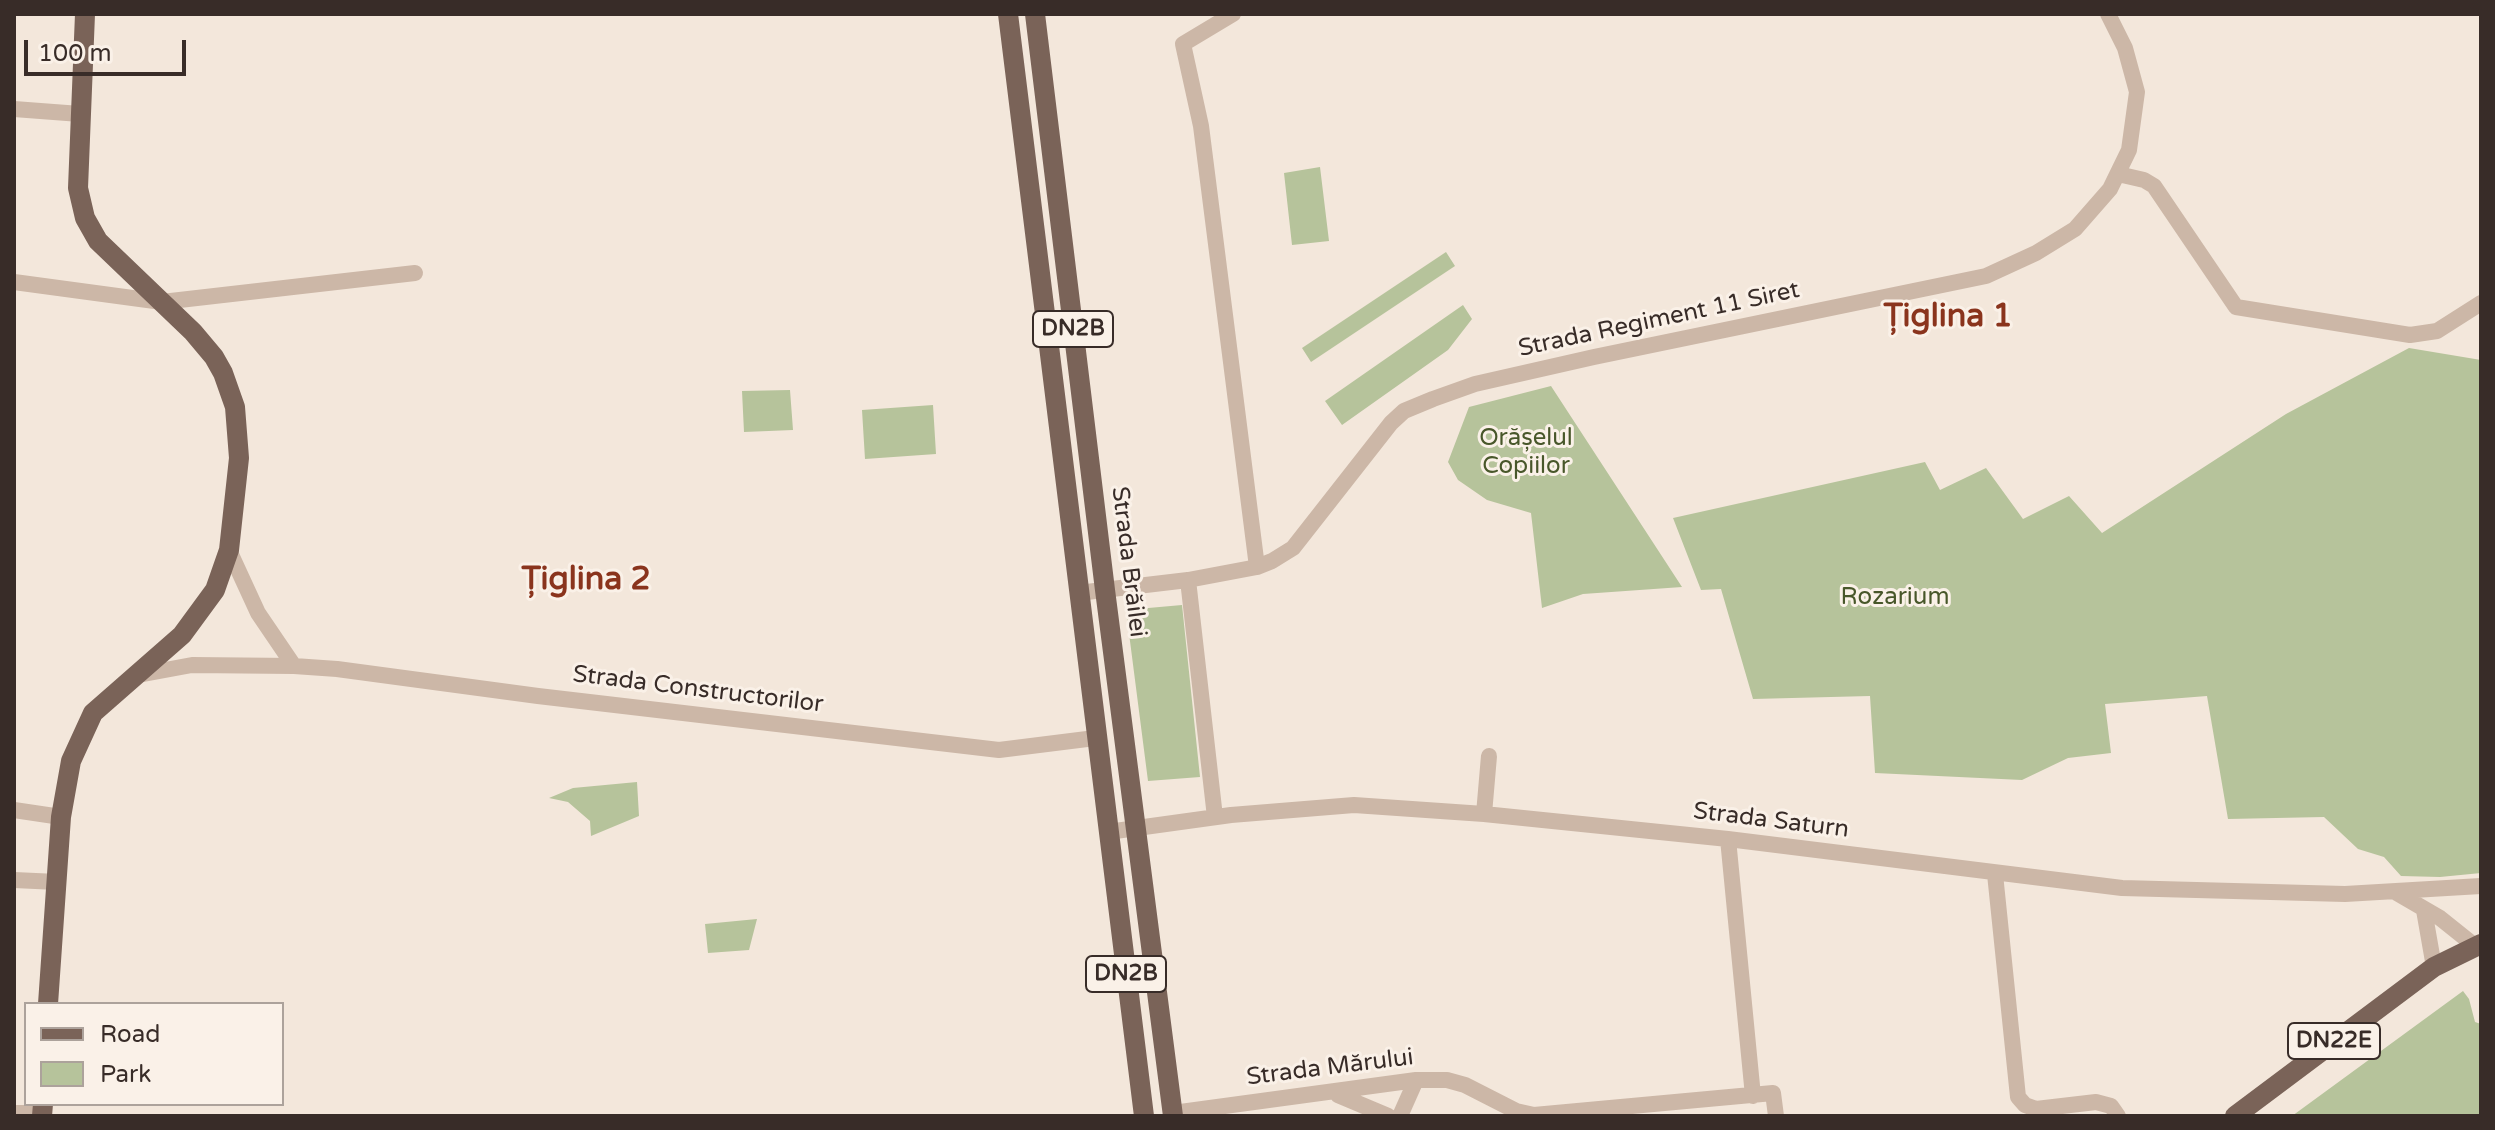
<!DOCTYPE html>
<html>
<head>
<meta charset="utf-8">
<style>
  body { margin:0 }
  #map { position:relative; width:2495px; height:1130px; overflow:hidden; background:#f3e7db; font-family:"Varela Round",sans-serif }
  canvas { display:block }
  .frame { position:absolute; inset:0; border:16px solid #382c28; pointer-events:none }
  .legend { position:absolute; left:24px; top:1002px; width:260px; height:104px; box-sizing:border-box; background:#faf1e8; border:2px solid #aca29b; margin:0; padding:10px 14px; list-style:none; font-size:24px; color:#382c28 }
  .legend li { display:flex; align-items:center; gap:16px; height:40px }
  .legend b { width:40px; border:2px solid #aca29b }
  .scale { position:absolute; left:24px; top:40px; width:162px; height:36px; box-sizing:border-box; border:4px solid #382c28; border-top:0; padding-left:10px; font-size:24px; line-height:28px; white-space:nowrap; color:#382c28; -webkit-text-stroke:6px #faf1e8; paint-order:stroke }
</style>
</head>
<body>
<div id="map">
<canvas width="2495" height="1130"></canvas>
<div class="frame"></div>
<ul class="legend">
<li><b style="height:10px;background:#7a6358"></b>Road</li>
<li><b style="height:22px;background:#b6c39b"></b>Park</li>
</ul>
<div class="scale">100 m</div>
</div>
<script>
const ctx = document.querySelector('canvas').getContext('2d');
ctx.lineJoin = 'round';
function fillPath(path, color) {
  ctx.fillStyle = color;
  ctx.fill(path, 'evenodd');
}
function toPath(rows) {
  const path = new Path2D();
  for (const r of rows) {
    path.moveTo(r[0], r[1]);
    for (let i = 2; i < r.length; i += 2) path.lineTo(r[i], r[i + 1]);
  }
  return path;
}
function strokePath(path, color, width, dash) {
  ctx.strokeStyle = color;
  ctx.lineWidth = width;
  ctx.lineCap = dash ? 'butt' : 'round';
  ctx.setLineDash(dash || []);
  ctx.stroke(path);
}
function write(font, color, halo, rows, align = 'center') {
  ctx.font = font + ' "Varela Round",sans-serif';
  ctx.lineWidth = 6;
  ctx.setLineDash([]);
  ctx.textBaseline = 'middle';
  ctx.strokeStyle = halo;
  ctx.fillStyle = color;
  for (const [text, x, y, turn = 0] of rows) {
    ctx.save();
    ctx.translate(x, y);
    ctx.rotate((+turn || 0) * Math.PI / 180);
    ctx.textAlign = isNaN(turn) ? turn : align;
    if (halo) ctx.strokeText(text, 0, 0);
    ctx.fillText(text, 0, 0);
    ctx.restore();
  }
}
fillPath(toPath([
  [1320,167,1329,241,1292,245,1284,173],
  [1446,252,1455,266,1311,362,1302,348],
  [1463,305,1472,319,1448,350,1342,425,1325,401],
  [2409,348,2481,360,2481,873,2440,877,2401,876,2384,857,2358,849,2324,817,2228,819,2207,696,2105,704,2111,753,2068,758,2022,780,1875,773,1870,696,1753,699,1721,589,1701,590,1673,518,1925,462,1940,490,1986,468,2023,519,2069,496,2102,533,2286,414],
  [1551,386,1682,587,1583,594,1542,608,1531,513,1487,500,1458,480,1448,462,1469,407],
  [790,390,793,430,744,432,742,391],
  [933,405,936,454,865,459,862,410],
  [1182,605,1200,777,1148,781,1126,610],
  [637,782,639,816,591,836,590,821,568,802,549,798,573,788],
  [757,919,749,950,708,953,705,924],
  [2463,991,2469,999,2475,1022,2481,1024,2481,1116,2292,1116]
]), '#b6c39b');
strokePath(toPath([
  [1233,14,1183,44,1201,126,1257,567],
  [14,109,80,114],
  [2118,174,2144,180,2154,186,2236,307,2410,335,2437,331,2481,303],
  [14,282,162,302,415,273],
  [229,550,258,613,294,666],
  [1188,580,1215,817],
  [1078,593,1188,580,1257,567,1272,561,1293,548,1391,423,1404,411,1433,399,1475,384,1594,357,1986,276,2036,253,2075,229,2110,189,2129,150,2137,92,2125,48,2108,14],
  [138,675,192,665,294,666,337,669,538,696,999,750,1095,738],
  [14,810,61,817],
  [1484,814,1489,756],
  [1108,832,1231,815,1354,805,1484,814,1728,839,2122,888,2345,894,2481,886],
  [1728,839,1753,1096],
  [1995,874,2018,1097,2025,1105,2036,1109,2096,1102,2111,1106,2118,1116],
  [14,880,57,882],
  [2397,893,2440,918,2475,946],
  [2424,910,2434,967],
  [1338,1095,1388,1116],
  [14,1113,42,1113],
  [1173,1113,1416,1080,1447,1080,1465,1085,1516,1111,1534,1115,1773,1093,1776,1116],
  [1400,1116,1416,1080]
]), '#ccb7a7', 16);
strokePath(toPath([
  [1008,14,1144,1116],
  [1035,14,1105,590,1173,1116],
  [48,1004,61,817,71,761,93,713,182,635,215,590,229,550,239,458,235,407,223,373,214,357,193,332,98,241,85,218,78,188,85,14],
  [42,1116,43,1104],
  [2235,1116,2434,967,2481,944]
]), '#7a6358', 20);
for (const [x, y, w] of [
  [1073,329,80],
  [1126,974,80],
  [2334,1041,92]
]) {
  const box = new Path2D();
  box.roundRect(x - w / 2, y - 18, w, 36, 6);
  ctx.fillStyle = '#faf1e8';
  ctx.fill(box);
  strokePath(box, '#382c28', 2);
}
write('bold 22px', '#382c28', null, [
  ["DN2B",1073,329],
  ["DN2B",1126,974],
  ["DN22E",2334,1041]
]);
write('24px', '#382c28', '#faf1e8', [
  ["Strada Regiment 11 Siret",1659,320,-12],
  ["Strada Brăilei",1128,562,83],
  ["Strada Constructorilor",698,690,7],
  ["Strada Saturn",1771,821,7],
  ["Strada Mărului",1330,1068,-7]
]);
write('24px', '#48572a', '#faf1e8', [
  ["Orășelul",1526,439],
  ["Copiilor",1526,467],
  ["Rozarium",1895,598]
]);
write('bold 32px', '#8a341d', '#faf1e8', [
  ["Țiglina 1",1948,318],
  ["Țiglina 2",586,581]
]);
</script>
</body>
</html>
